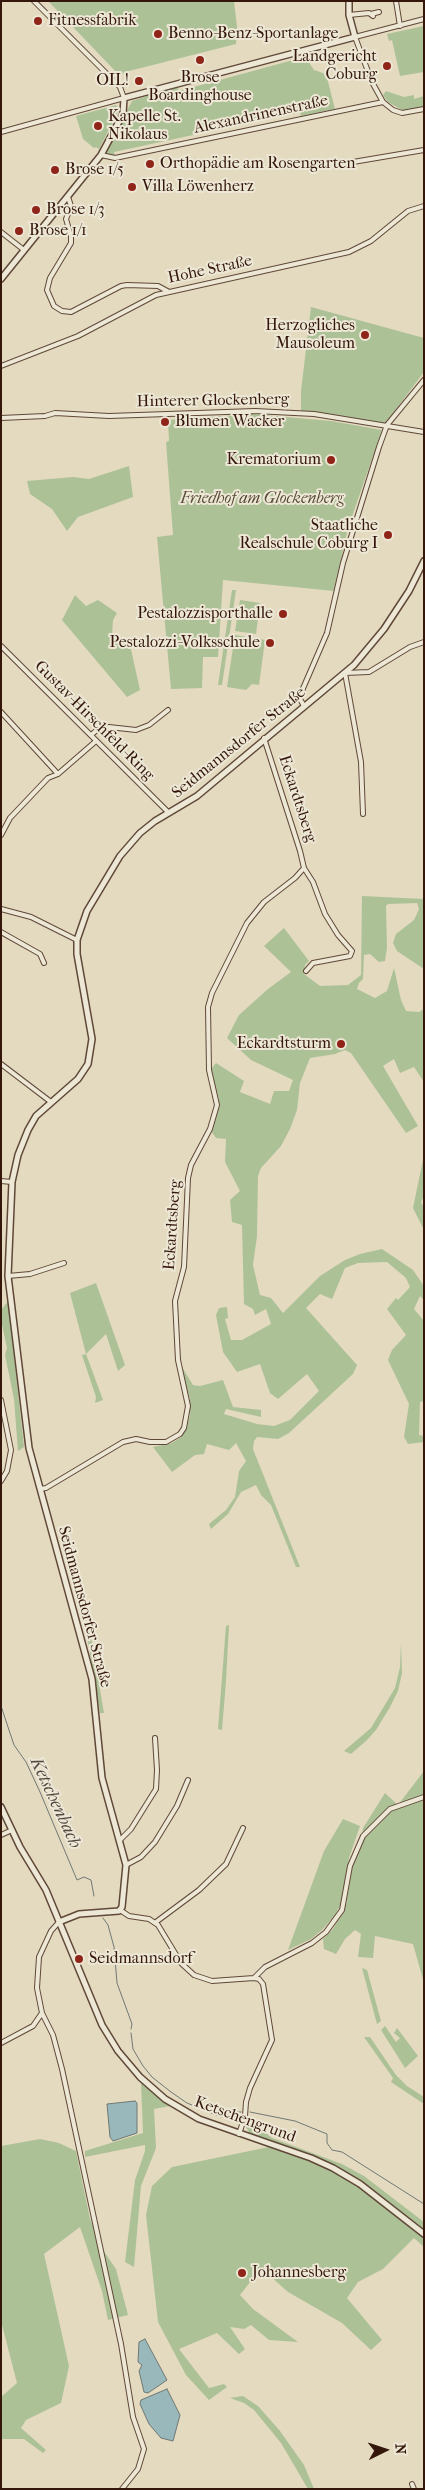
<!DOCTYPE html>
<html>
<head>
<meta charset="utf-8">
<style>
  body { margin:0 }
  #map { position:relative; width:425px; height:2490px; overflow:hidden; background:#e3dac0; font-family:"IM FELL French Canon",serif }
  canvas { display:block }
  .frame { position:absolute; inset:0; border:2px solid #34170a; pointer-events:none }
  .north { position:absolute; left:360px; top:2425px; width:50px; height:50px; -webkit-text-stroke:4px #ede7d6; paint-order:stroke; rotate:86deg; font-size:14px; font-weight:700; line-height:20px; text-align:center; color:#34170a }
  .north::after { content:''; display:block; margin:auto; width:18px; height:22px; background:#34170a; clip-path:polygon(50% 0,100% 100%,50% 72%,0 100%) }
</style>
</head>
<body>
<div id="map">
<canvas width="425" height="2490"></canvas>
<div class="frame"></div>
<div class="north">N</div>
</div>
<script>
const ctx = document.querySelector('canvas').getContext('2d');
ctx.lineJoin = 'round';
function fillPath(path, color) {
  ctx.fillStyle = color;
  ctx.fill(path, 'evenodd');
}
function toPath(rows) {
  const path = new Path2D();
  for (const r of rows) {
    path.moveTo(r[0], r[1]);
    for (let i = 2; i < r.length; i += 2) path.lineTo(r[i], r[i + 1]);
  }
  return path;
}
function strokePath(path, color, width, dash) {
  ctx.strokeStyle = color;
  ctx.lineWidth = width;
  ctx.lineCap = dash ? 'butt' : 'round';
  ctx.setLineDash(dash || []);
  ctx.stroke(path);
}
function write(font, color, halo, rows, align = 'center') {
  ctx.font = font + ' "IM FELL French Canon",serif';
  ctx.lineWidth = 4;
  ctx.setLineDash([]);
  ctx.textBaseline = 'middle';
  ctx.strokeStyle = halo;
  ctx.fillStyle = color;
  for (const [text, x, y, turn = 0] of rows) {
    ctx.save();
    ctx.translate(x, y);
    ctx.rotate((+turn || 0) * Math.PI / 180);
    ctx.textAlign = isNaN(turn) ? turn : align;
    if (halo) ctx.strokeText(text, 0, 0);
    ctx.fillText(text, 0, 0);
    ctx.restore();
  }
}
fillPath(toPath([
  [48,1,234,1,237,27,236,44,125,72,120,76],
  [424,26,424,72,400,76,392,40,389,41,387,34],
  [308,56,310,64,314,70,326,74,335,109,301,116,300,112,114,152,115,156,109,156,106,151,132,101,177,86,179,91],
  [386,91,404,97,414,95,414,99,424,96,424,106,410,111,402,110,388,102,383,95],
  [116,105,119,110,99,149,96,147,94,148,83,139,76,116],
  [311,307,424,338,424,372,385,424,301,411,301,391],
  [252,414,331,421,382,430,348,528,334,591,223,580,218,657,203,657,202,688,171,689,157,537,173,535,166,442,169,441,168,420],
  [129,466,133,497,78,517,67,531,52,509,30,494,27,481,73,477,89,479],
  [232,590,236,590,222,685,218,685],
  [75,595,86,606,98,600,117,613,113,620,112,635,119,645,130,645,140,690,127,697,62,620],
  [240,600,260,603,256,634,235,631],
  [235,635,265,640,259,685,252,684,246,690,227,687],
  [362,896,424,899,424,969,397,951,393,943,396,934,414,920,419,909,417,903,388,904,386,906,387,948,385,961,379,962,370,954,364,955,363,979,359,983,357,989,375,998,387,991,394,968,401,1000,406,1011,419,1012,424,1009,424,1082,414,1067,400,1073,394,1059,383,1066,418,1126,406,1133,351,1053,345,1050,335,1054,310,1058,300,1083,297,1110,290,1129,281,1146,261,1168,258,1176,257,1236,253,1265,260,1295,271,1298,283,1313,320,1276,345,1260,360,1254,382,1249,413,1270,424,1286,424,1300,420,1296,414,1309,424,1321,424,1401,420,1402,419,1435,424,1436,424,1442,408,1444,404,1437,409,1404,388,1360,392,1350,406,1335,387,1309,396,1298,398,1300,410,1287,406,1278,387,1262,358,1263,345,1268,332,1299,320,1294,306,1308,357,1365,353,1374,289,1433,278,1439,257,1437,254,1441,253,1449,300,1567,296,1567,271,1505,261,1495,256,1485,241,1492,228,1514,211,1529,209,1524,226,1510,235,1497,239,1471,246,1461,236,1443,229,1450,207,1444,204,1454,195,1455,172,1472,153,1447,172,1443,181,1437,187,1427,190,1415,190,1399,180,1364,193,1385,200,1386,223,1380,233,1407,261,1410,261,1417,226,1409,224,1414,257,1424,274,1426,290,1420,319,1391,307,1374,278,1399,270,1393,260,1364,237,1372,223,1352,216,1315,219,1308,227,1307,228,1318,225,1319,231,1340,242,1340,271,1324,266,1309,255,1315,253,1309,244,1304,242,1225,232,1222,230,1200,240,1191,225,1162,226,1139,216,1138,211,1131,219,1099,210,1070,216,1063,244,1081,240,1092,270,1104,274,1091,289,1091,293,1080,251,1060,227,1038,239,1015,268,989,291,972,264,946,284,928,309,961,305,965,304,974,320,986,348,985,361,975],
  [424,1155,424,1196,421,1202,424,1208,424,1230,413,1208],
  [96,1283,125,1365,118,1371,106,1334,86,1354,103,1400,95,1403,96,1397,82,1355,86,1354,70,1293],
  [8,1301,24,1447,18,1451,14,1399,5,1355,7,1348,1,1320,1,1310],
  [229,1625,226,1681,222,1730,218,1729,226,1626],
  [86,1630,90,1631,104,1713,100,1713],
  [401,1643,402,1673,398,1691,390,1707,376,1730,367,1740,351,1754,344,1751,371,1728,395,1688,400,1667],
  [424,1771,424,1983,413,1944,375,1936,373,1958,358,1957,361,1934,355,1930,345,1939,336,1954,324,1949,323,1939,333,1929,346,1905,353,1864,361,1845,363,1828,385,1793,398,1805],
  [343,1819,360,1826,349,1858,342,1902,335,1915,322,1930,311,1939,288,1950,324,1851],
  [362,1968,367,1970,381,2021,377,2024],
  [385,2026,396,2042,400,2038,394,2033,397,2028,418,2056,405,2068,381,2030],
  [364,2037,370,2037,396,2075,407,2086,424,2097,424,2104,391,2082,393,2078],
  [141,2082,170,2106,154,2109,156,2148,141,2186,134,2267,125,2262,135,2180,145,2151,145,2145,85,2157,85,2151,143,2133],
  [250,2120,272,2138,342,2164,364,2176,424,2222,424,2230,352,2176,328,2162,250,2134,246,2127,247,2121],
  [40,2139,59,2143,76,2151,90,2219,105,2253,116,2269,128,2315,108,2320,102,2291,80,2227,44,2254,69,2366,61,2403,26,2420,21,2428,46,2450,43,2453,24,2439,1,2439,1,2397,17,2383,1,2321,1,2146],
  [269,2147,310,2161,346,2178,419,2233,424,2239,424,2247,414,2238,383,2269,358,2282,347,2298,382,2340,371,2350,342,2323,288,2292,261,2268,240,2295,253,2309,298,2342,269,2340,251,2325,244,2329,230,2327,245,2349,239,2354,217,2333,179,2349,209,2388,224,2384,227,2387,209,2400,186,2375,158,2322,146,2215,152,2186,172,2167],
  [243,2396,258,2406,280,2431,304,2465,314,2489,308,2489,281,2443,254,2410,244,2403,230,2398]
]), '#adc197');
const water = toPath([
  [135,2101,137,2103,137,2133,113,2141,110,2137,107,2104,135,2101],
  [145,2339,167,2380,148,2393,144,2392,139,2371,142,2365,138,2362,139,2342,145,2339],
  [167,2389,180,2415,173,2441,161,2438,149,2424,140,2404,141,2400,167,2389]
]);
fillPath(water, '#98b8bb');
strokePath(water, '#707874', 1);
strokePath(toPath([
  [1,1706,14,1745,26,1762,40,1792,77,1880,84,1877,91,1880,94,1896],
  [103,1918,108,1925,114,1947,117,1983,132,2024,131,2029],
  [131,2033,133,2049,143,2066,152,2077,171,2092,187,2103,221,2117,234,2112,241,2112],
  [250,2112,295,2121,327,2134,327,2143,332,2150,342,2152,424,2204]
]), '#707874', 1);
const minor = toPath([
  [396,1,400,26],
  [371,14,379,12],
  [349,15,369,13,373,16],
  [424,19,355,37,372,82,383,102,393,110,402,113,424,109],
  [1,132,124,98,120,87,34,1],
  [101,155,115,158,383,102],
  [353,162,424,150],
  [68,197,71,206,66,219,71,236,71,243,50,278,47,290,54,306,62,311,71,312,121,286,127,285,158,286,169,292],
  [1,232,24,250],
  [1,366,78,336,156,295,349,252,371,241,408,211,424,206],
  [1,418,45,416,55,413,109,416,255,411,314,414,424,432],
  [1,646,169,813],
  [304,706,300,699,301,693,327,633,343,563,379,447,387,425,424,380],
  [1,712,58,774],
  [91,735,97,730,109,727,136,730,149,725,168,710],
  [264,738,300,851,304,868,313,882,325,914,338,935,352,951,350,956,313,963,306,971],
  [363,814,361,762,345,673,369,672,410,647,424,642],
  [1,835,10,818,48,778,58,774,96,741],
  [1,909,31,917,77,940],
  [1,932,40,954,44,963],
  [1,1064,51,1102],
  [1,1181,12,1182],
  [8,1276,30,1274,64,1263],
  [1,1400,11,1450,7,1471,1,1481],
  [40,1489,46,1488,123,1442,136,1439,150,1442,166,1442,180,1434,184,1428,188,1406,178,1360,175,1301,184,1267,188,1178,191,1165,210,1129,217,1105,209,1070,208,1007,212,993,247,923,264,902,295,878,304,868],
  [1,1835,12,1830],
  [120,1840,131,1829,156,1789,157,1770,155,1738],
  [126,1865,141,1857,155,1842,177,1806,188,1780],
  [120,1910,129,1916,149,1919,158,1925,181,1963,194,1975,212,1981,254,1978,259,1979,263,1984,272,2040,250,2088,246,2102,245,2116,239,2134],
  [59,1922,51,1931,39,1957,37,1988,42,2013,53,2035,62,2069,121,2344,133,2417,144,2449,138,2469,122,2489],
  [156,1922,199,1890,226,1864,243,1828],
  [254,1978,265,1967,312,1943,326,1932,342,1910,350,1866,363,1836,390,1809,424,1797],
  [1,2043,33,2026,42,2013],
  [412,2484,414,2489]
]);
const tertiary = toPath([
  [1,279,101,155,123,114,124,98,355,37,349,15,349,1],
  [1,1807,20,1847,46,1890,102,2025,118,2051,140,2077,165,2099,199,2119,311,2158,333,2168,360,2184,424,2234],
  [59,1922,79,1914,119,1911,122,1907,126,1865,102,1778,92,1679,29,1448,8,1276,12,1182,18,1155,28,1130,36,1116,78,1079,88,1064,92,1039,77,954,77,940,87,911,120,856,140,833,155,821,197,796,354,665,384,629,409,591,424,561]
]);
strokePath(minor, '#604838', 6);
strokePath(tertiary, '#604838', 8);
strokePath(minor, '#ede7d6', 4);
strokePath(tertiary, '#ede7d6', 5);
for (const [x, y, r, color] of [
  [38,21,5,"#8f2418"],
  [158,34,5,"#8f2418"],
  [200,60,5,"#8f2418"],
  [387,66,5,"#8f2418"],
  [139,81,5,"#8f2418"],
  [98,126,5,"#8f2418"],
  [150,164,5,"#8f2418"],
  [55,170,5,"#8f2418"],
  [132,187,5,"#8f2418"],
  [36,210,5,"#8f2418"],
  [19,231,5,"#8f2418"],
  [365,335,5,"#8f2418"],
  [165,422,5,"#8f2418"],
  [331,460,5,"#8f2418"],
  [388,535,5,"#8f2418"],
  [283,614,5,"#8f2418"],
  [270,643,5,"#8f2418"],
  [341,1044,5,"#8f2418"],
  [79,1959,5,"#8f2418"],
  [242,2273,5,"#8f2418"]
]) {
  const dot = new Path2D();
  dot.arc(x, y, r, 0, 2 * Math.PI);
  ctx.fillStyle = color;
  ctx.fill(dot);
  strokePath(dot, '#ede7d6', 2);
}
write('16px', '#34170a', '#ede7d6', [
  ["Fitnessfabrik",48,21],
  ["Benno-Benz-Sportanlage",168,34],
  ["Landgericht",377,57,"right"],
  ["Coburg",377,75,"right"],
  ["Brose",200,78,"center"],
  ["Boardinghouse",200,96,"center"],
  ["OIL!",129,81,"right"],
  ["Kapelle St.",108,117],
  ["Nikolaus",108,135],
  ["Orthopädie am Rosengarten",160,164],
  ["Brose 1/5",65,170],
  ["Villa Löwenherz",142,187],
  ["Brose 1/3",46,210],
  ["Brose 1/1",29,231],
  ["Herzogliches",355,326,"right"],
  ["Mausoleum",355,344,"right"],
  ["Blumen Wacker",175,422],
  ["Krematorium",321,460,"right"],
  ["Staatliche",378,526,"right"],
  ["Realschule Coburg I",378,544,"right"],
  ["Pestalozzisporthalle",273,614,"right"],
  ["Pestalozzi-Volksschule",260,643,"right"],
  ["Eckardtsturm",331,1044,"right"],
  ["Seidmannsdorf",89,1959],
  ["Johannesberg",252,2273]
], 'left');
write('16px', '#34170a', '#ede7d6', [
  ["Alexandrinenstraße",261,115,-12],
  ["Hohe Straße",210,270,-12],
  ["Hinterer Glockenberg",213,401,-1],
  ["Gustav-Hirschfeld-Ring",94,721,45],
  ["Seidmannsdorfer Straße",239,743,-39],
  ["Eckardtsberg",297,799,72],
  ["Eckardtsberg",173,1225,-86],
  ["Seidmannsdorfer Straße",84,1607,75],
  ["Ketschengrund",245,2120,20]
]);
write('italic 16px', '#584a34', '#ede7d6', [
  ["Friedhof am Glockenberg",262,499]
]);
write('italic 18px', '#52473f', '#ede7d6', [
  ["Ketschenbach",55,1803,65]
]);
</script>
</body>
</html>
